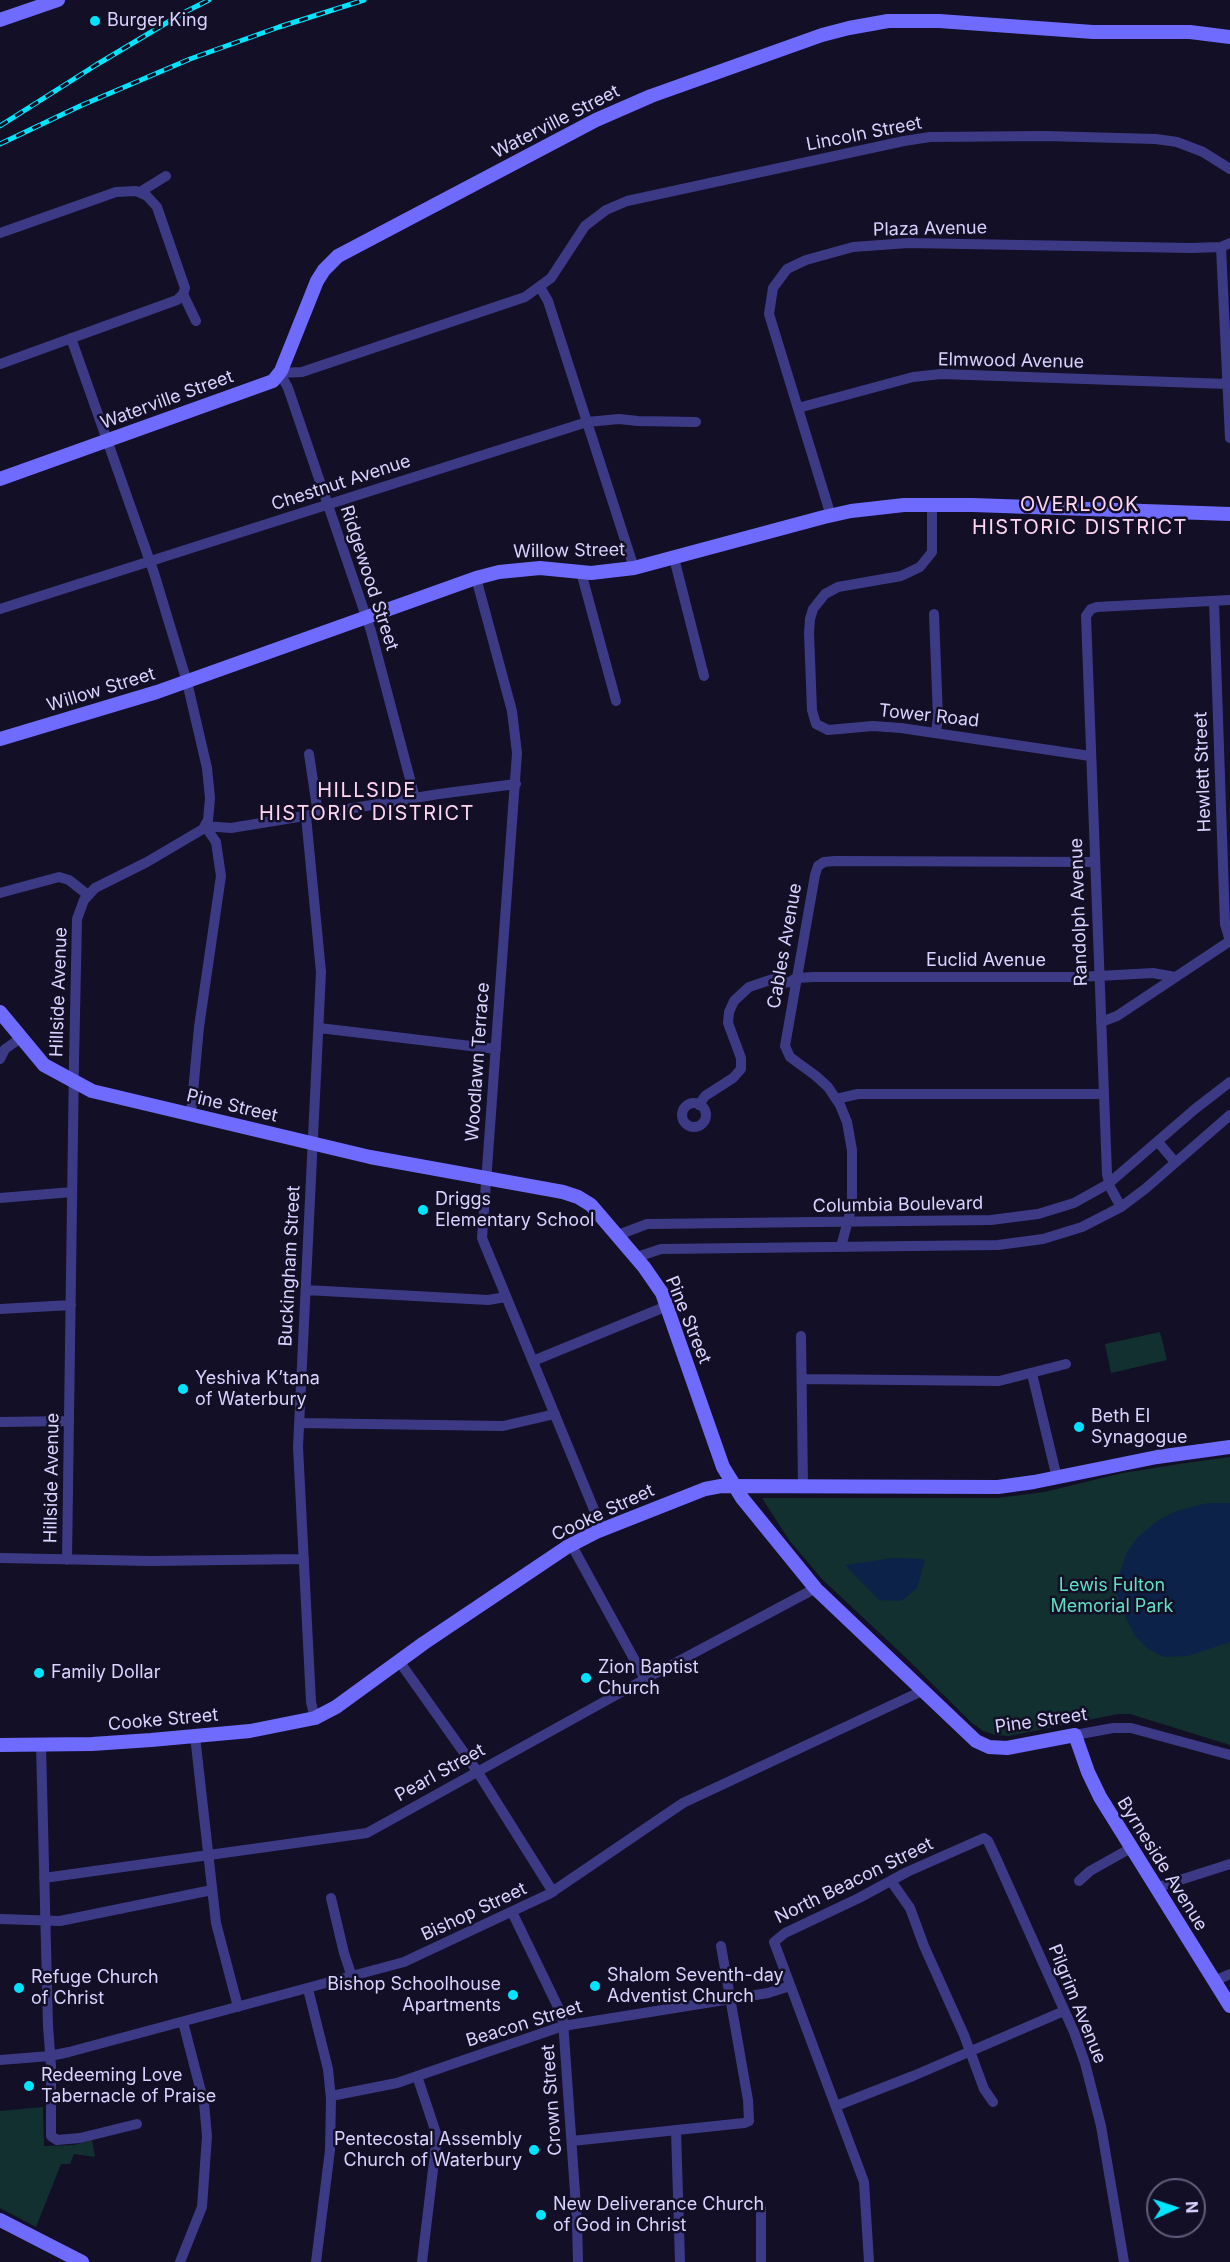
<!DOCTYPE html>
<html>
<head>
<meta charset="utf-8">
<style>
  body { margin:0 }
  #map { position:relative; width:1230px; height:2262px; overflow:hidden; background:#130f26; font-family:Inter,sans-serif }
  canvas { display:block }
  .north { position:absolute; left:1146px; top:2178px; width:60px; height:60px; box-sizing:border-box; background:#130f26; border:2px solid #625e7d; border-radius:50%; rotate:87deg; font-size:16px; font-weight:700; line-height:24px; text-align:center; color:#d9d4ff }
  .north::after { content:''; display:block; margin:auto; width:21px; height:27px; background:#00e5ff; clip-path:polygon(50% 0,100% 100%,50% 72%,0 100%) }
</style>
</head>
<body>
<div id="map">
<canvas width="1230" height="2262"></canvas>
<div class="north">N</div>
</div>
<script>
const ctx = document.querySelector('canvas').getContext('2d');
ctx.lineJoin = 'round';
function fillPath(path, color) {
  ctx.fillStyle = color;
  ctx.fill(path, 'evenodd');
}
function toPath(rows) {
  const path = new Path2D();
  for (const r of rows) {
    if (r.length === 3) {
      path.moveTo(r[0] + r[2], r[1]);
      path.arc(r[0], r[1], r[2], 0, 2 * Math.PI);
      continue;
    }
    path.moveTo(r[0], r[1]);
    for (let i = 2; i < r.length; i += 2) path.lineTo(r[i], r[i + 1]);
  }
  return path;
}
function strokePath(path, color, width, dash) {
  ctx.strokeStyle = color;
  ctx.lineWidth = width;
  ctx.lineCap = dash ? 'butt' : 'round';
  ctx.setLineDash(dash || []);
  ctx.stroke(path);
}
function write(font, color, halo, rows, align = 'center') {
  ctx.font = font + ' Inter,sans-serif';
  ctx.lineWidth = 5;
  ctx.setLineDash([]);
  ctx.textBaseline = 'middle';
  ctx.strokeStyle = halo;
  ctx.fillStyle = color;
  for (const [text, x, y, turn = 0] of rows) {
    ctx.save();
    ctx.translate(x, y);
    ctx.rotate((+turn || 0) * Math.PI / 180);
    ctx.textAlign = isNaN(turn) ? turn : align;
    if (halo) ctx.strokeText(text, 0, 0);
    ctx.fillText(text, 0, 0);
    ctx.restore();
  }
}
fillPath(toPath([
  [1160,1332,1167,1360,1111,1373,1105,1344],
  [1230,1457,1230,1745,1130,1714,1118,1714,1009,1736,996,1735,983,1731,972,1723,902,1654,822,1579,789,1540,762,1498,997,1498,1044,1492,1123,1473,1179,1464],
  [43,2107,44,2146,74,2145,92,2140,95,2157,74,2154,70,2164,61,2164,36,2227,0,2208,0,2111]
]), '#12302f');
fillPath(toPath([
  [1208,1503,1230,1503,1230,1642,1188,1656,1164,1657,1148,1649,1136,1637,1125,1617,1116,1592,1119,1575,1127,1552,1138,1537,1157,1521,1176,1511],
  [893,1558,925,1559,917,1588,901,1601,879,1600,845,1565]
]), '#0c2248');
strokePath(toPath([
  [140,192,166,176],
  [0,233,116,192,136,191,147,196,157,207,185,288,183,294,177,300,0,364],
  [1221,247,1230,438],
  [540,287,548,301,634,568],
  [183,294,196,321],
  [280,373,302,372,525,297,551,278,585,226,606,210,627,201,904,141,930,137,1045,136,1156,139,1177,142,1203,152,1230,169],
  [280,373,288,388,371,631,415,798],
  [798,408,913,377,941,374,1228,384],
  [932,505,932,552,920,567,901,576,838,587,825,594,813,609,810,619,809,633,812,710,816,724,828,730,873,726,901,728,1090,756],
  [831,516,769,314,773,288,787,269,806,260,853,247,908,243,1191,248,1221,247,1230,243],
  [674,558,704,676],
  [581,572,616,701],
  [476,578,512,711,517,753,482,1238,602,1529],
  [1214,601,1225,924,1230,941],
  [0,609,587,422,619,419,638,421,696,422],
  [934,614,938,718,936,732],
  [309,754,318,814],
  [306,816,321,972,298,1447,311,1702,315,1718],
  [205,826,231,828,439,794,516,784],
  [0,893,59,877,69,880,88,895],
  [774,980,783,983,790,982,796,978,814,977,1080,977,1153,973,1175,977],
  [1101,1022,1117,1016,1230,941],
  [319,1028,496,1049],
  [0,1059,5,1049,21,1038],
  [836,1099,858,1094,1104,1094],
  [694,1115,12],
  [699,1105,705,1096,733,1078,741,1069,741,1058,728,1023,729,1012,734,1001,749,987,779,977],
  [191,1114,199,1027,221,876,216,842,205,826],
  [1158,1142,1175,1162],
  [0,1198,72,1192],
  [1121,1207,1110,1187,1107,1174,1086,616,1091,609,1097,607,1230,600],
  [618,1235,647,1224,991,1220,1038,1214,1074,1203,1108,1184,1195,1109,1230,1082],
  [841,1247,852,1205,852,1150,847,1122,840,1105,828,1087,816,1076,790,1057,785,1046,815,875,818,866,824,862,835,861,1094,862],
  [637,1257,661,1249,998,1245,1043,1239,1082,1227,1121,1207,1145,1189,1230,1115],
  [306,1290,488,1300,506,1297],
  [0,1309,71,1305],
  [801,1336,803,1487],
  [533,1361,667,1306],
  [1032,1374,1057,1478],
  [802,1379,999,1381,1066,1364],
  [0,1422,69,1421],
  [299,1423,503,1426,555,1414],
  [571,1544,645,1679],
  [0,1558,151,1561,304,1559],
  [67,1560,74,1062,77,919,84,900,95,888,147,862,203,829,208,820,210,798,207,768,187,682,154,573,71,338],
  [399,1661,477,1771,553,1892],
  [1075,1735,1113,1728,1131,1728,1230,1755],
  [195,1736,216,1923,238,2007],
  [41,1744,48,2026,51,2066,51,2136,57,2140,80,2138,137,2124],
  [44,1878,367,1833,645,1679,816,1588],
  [891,1881,910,1908,924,1946,964,2035,984,2089,993,2102],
  [1079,1881,1090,1871,1131,1848],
  [1155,1888,1230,1864],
  [331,1898,344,1953,352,1977],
  [512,1912,558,2007,563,2021,577,2221,578,2262],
  [0,1919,60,1921,212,1890],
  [1214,1981,1230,1974],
  [308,1989,328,2069,331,2099,330,2150,316,2262],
  [0,2060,50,2056,69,2052,404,1962,549,1894,683,1803,922,1691],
  [417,2076,437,2136,422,2262],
  [331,2096,397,2083,563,2026,768,1993,790,1986],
  [836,2106,913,2076,1064,2011],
  [676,2130,680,2262],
  [572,2141,744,2123,749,2121,748,2100,721,1946],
  [180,2262,202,2207,207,2136,204,2103,183,2022],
  [761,2262,761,2208],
  [869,2262,864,2182,774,1942,785,1933,859,1898,907,1872,984,1838,988,1841,996,1858,1074,2032,1085,2063,1101,2126,1124,2262]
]), '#3d3a85', 10);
strokePath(toPath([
  [0,20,58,0],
  [0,479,273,381,281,371,317,281,324,270,338,256,596,120,651,96,822,35,849,28,888,21,939,21,1093,32,1190,32,1230,37],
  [0,739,157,692,476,578,499,572,540,568,591,573,634,568,824,517,851,511,904,505,973,505,1230,514],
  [0,1012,44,1065,92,1091,370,1157,563,1192,578,1197,591,1205,644,1267,662,1293,723,1467,742,1498,816,1589,976,1741,989,1747,1007,1748,1075,1735,1088,1772,1100,1797,1230,2006],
  [0,1745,92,1744,151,1740,250,1731,315,1718,336,1707,424,1643,567,1547,596,1532,705,1489,721,1486,998,1487,1034,1482,1157,1457,1230,1447],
  [0,2220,82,2262]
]), '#6f6bff', 14);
const rail = toPath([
  [0,126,96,65,183,13,209,0],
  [0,144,80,106,190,59,279,27,364,0]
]);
strokePath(rail, '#00e5ff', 5);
strokePath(rail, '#130f26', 3, [9]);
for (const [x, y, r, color] of [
  [95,21,6,"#00e5ff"],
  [423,1210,6,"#00e5ff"],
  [183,1389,6,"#00e5ff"],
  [1079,1427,6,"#00e5ff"],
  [39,1673,6,"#00e5ff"],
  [586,1678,6,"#00e5ff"],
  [595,1986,6,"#00e5ff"],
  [19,1988,6,"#00e5ff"],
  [513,1995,6,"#00e5ff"],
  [29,2086,6,"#00e5ff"],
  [534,2150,6,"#00e5ff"],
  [541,2215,6,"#00e5ff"]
]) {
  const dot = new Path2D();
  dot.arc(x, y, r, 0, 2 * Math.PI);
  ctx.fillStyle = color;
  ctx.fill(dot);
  strokePath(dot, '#130f26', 2);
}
write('18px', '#d9d4ff', '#130f26', [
  ["Burger King",107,21],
  ["Driggs",435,1200],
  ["Elementary School",435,1221],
  ["Yeshiva K’tana",195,1379],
  ["of Waterbury",195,1400],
  ["Beth El",1091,1417],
  ["Synagogue",1091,1438],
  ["Zion Baptist",598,1668],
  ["Church",598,1689],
  ["Family Dollar",51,1673],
  ["Shalom Seventh-day",607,1976],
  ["Adventist Church",607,1997],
  ["Refuge Church",31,1978],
  ["of Christ",31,1999],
  ["Bishop Schoolhouse",501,1985,"right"],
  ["Apartments",501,2006,"right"],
  ["Redeeming Love",41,2076],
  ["Tabernacle of Praise",41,2097],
  ["Pentecostal Assembly",522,2140,"right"],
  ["Church of Waterbury",522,2161,"right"],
  ["New Deliverance Church",553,2205],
  ["of God in Christ",553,2226]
], 'left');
write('18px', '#d9d4ff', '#130f26', [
  ["Waterville Street",556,122,-27],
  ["Lincoln Street",864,134,-11],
  ["Plaza Avenue",930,229,-1],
  ["Elmwood Avenue",1011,361,1],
  ["Waterville Street",167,400,-20],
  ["Chestnut Avenue",341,483,-18],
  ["Willow Street",569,551,-1],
  ["Ridgewood Street",369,578,72],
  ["Willow Street",101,690,-17],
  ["Tower Road",929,716,6],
  ["Hewlett Street",1203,772,-92],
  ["Randolph Avenue",1079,912,-92],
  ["Cables Avenue",785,946,-80],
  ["Euclid Avenue",986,961],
  ["Hillside Avenue",59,992,-88],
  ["Woodlawn Terrace",478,1062,-86],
  ["Pine Street",232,1106,13],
  ["Columbia Boulevard",898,1205,-1],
  ["Buckingham Street",290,1266,-87],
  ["Pine Street",688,1320,68],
  ["Hillside Avenue",52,1478,-89],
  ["Cooke Street",603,1513,-25],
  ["Cooke Street",163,1720,-5],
  ["Pine Street",1041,1721,-8],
  ["Pearl Street",440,1773,-29],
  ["Byrneside Avenue",1162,1864,58],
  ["North Beacon Street",854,1881,-26],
  ["Bishop Street",474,1912,-25],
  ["Pilgrim Avenue",1077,2004,68],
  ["Beacon Street",524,2024,-17],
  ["Crown Street",552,2100,-94]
]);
write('18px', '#5fe0c0', '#130f26', [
  ["Lewis Fulton",1112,1586],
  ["Memorial Park",1112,1607]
]);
ctx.letterSpacing = '1.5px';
write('20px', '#ffd6f0', '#130f26', [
  ["OVERLOOK",1080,505],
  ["HISTORIC DISTRICT",1080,528],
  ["HILLSIDE",367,791],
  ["HISTORIC DISTRICT",367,814]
]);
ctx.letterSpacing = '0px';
</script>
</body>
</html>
